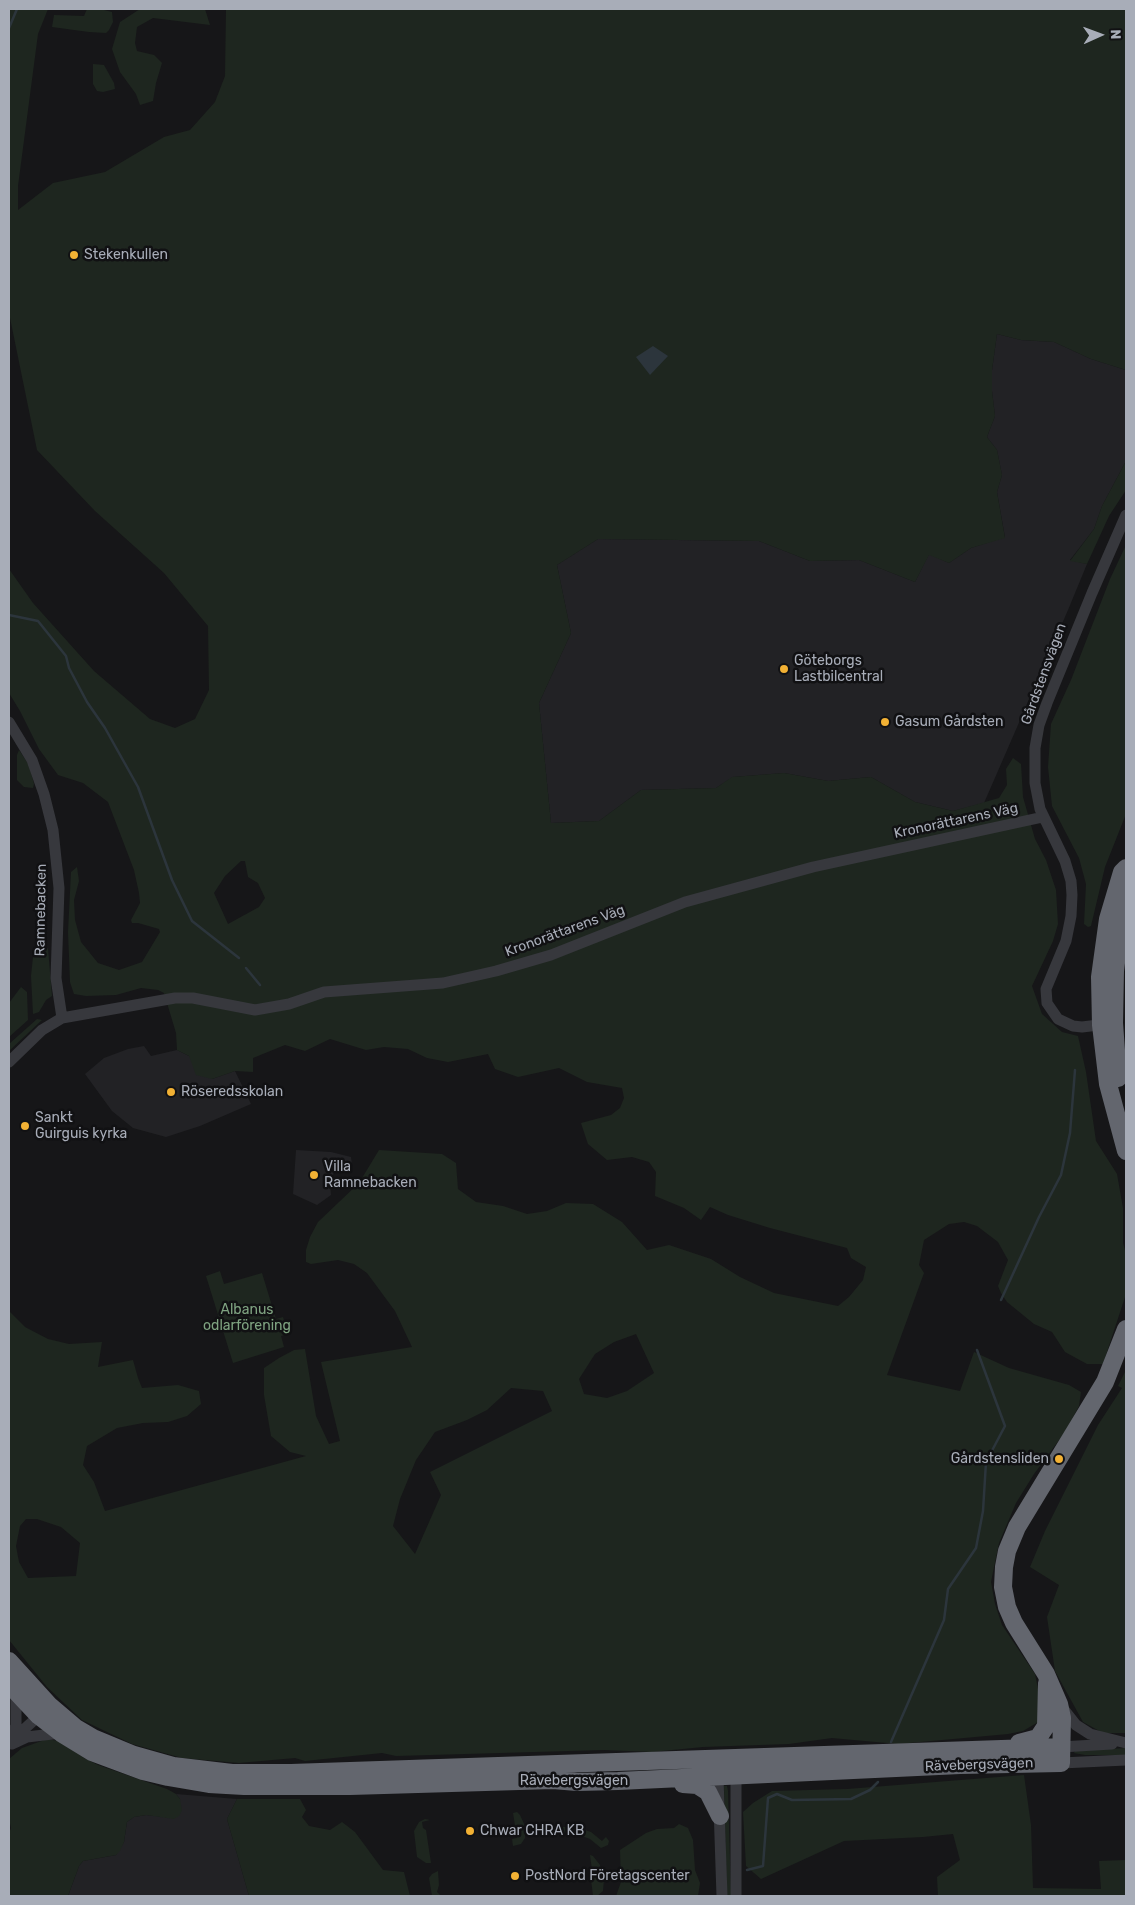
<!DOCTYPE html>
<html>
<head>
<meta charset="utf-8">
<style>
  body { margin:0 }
  #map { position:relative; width:1135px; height:1905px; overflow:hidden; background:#161618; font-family:Rubik,sans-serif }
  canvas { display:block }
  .frame { position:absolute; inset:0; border:10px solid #a8adb8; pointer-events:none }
  .north { position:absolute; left:1075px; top:10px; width:50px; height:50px; -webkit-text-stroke:4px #111113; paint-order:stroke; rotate:88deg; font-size:14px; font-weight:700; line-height:20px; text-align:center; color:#a8adb8 }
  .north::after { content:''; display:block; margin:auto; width:18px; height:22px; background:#a8adb8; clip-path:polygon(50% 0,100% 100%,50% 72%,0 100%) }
</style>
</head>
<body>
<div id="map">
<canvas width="1135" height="1905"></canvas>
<div class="frame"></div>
<div class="north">N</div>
</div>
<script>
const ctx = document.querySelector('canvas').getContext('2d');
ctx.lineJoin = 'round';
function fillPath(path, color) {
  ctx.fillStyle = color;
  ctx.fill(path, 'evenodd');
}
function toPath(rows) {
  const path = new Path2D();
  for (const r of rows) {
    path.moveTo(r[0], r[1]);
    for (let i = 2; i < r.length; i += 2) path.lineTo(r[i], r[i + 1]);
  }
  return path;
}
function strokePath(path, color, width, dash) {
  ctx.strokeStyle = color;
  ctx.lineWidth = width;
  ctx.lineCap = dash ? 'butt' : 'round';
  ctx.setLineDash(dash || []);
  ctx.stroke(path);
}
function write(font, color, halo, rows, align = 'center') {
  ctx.font = font + ' Rubik,sans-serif';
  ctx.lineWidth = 5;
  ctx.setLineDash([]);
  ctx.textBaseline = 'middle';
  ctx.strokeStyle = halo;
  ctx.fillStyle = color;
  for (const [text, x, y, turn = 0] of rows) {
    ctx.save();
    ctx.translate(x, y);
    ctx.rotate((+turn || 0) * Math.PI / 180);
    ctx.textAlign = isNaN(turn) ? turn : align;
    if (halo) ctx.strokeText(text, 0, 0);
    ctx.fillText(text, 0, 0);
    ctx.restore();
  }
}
fillPath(toPath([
  [997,334,1021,340,1054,342,1091,359,1126,370,1126,461,1102,506,1094,529,1070,560,1087,564,1068,610,984,803,953,811,915,802,871,777,828,781,784,773,733,777,716,788,641,790,599,821,551,823,539,703,571,633,557,565,598,539,759,541,810,561,859,560,915,582,929,554,949,563,971,548,1005,537,997,492,1002,475,997,450,987,437,995,416,992,391,992,370],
  [144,1046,151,1056,177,1050,189,1056,212,1079,235,1071,251,1104,200,1126,166,1137,133,1128,112,1111,85,1074,104,1058,128,1049],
  [296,1150,331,1152,351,1157,352,1165,337,1163,330,1184,331,1195,317,1205,293,1194],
  [176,1794,237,1799,227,1819,249,1896,68,1896,79,1866,83,1861,116,1855,124,1842,127,1822,134,1817,146,1815,174,1818,180,1799]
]), '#222225');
fillPath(toPath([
  [9,9,48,9,38,34,18,186,18,210,53,183,105,172,164,137,190,130,215,102,225,76,226,9,1126,9,1126,370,1091,359,1054,342,1021,340,997,334,992,370,992,391,995,416,987,437,997,450,1002,475,997,492,1005,538,971,548,949,563,929,555,915,582,859,560,810,561,759,541,598,539,557,565,571,633,539,703,551,823,599,821,641,790,716,788,732,777,784,773,828,781,871,777,915,802,953,811,999,798,1007,785,1006,769,1013,758,1021,764,1023,797,1035,839,1046,860,1056,890,1058,924,1053,941,1032,986,1042,1014,1062,1032,1078,1036,1086,1072,1096,1141,1117,1174,1123,1208,1123,1243,1126,1254,1126,1294,1103,1364,1087,1364,1065,1352,1052,1332,1034,1324,1007,1302,1001,1293,998,1286,1008,1260,998,1242,977,1226,964,1222,949,1224,924,1240,919,1265,924,1273,887,1375,960,1391,974,1352,1009,1368,1069,1385,1081,1392,1079,1406,1065,1432,1034,1474,1016,1503,999,1543,991,1582,995,1604,1002,1625,1035,1674,1040,1699,1040,1721,1023,1731,1008,1734,898,1744,832,1738,789,1744,703,1747,652,1752,604,1750,396,1756,382,1753,305,1761,295,1758,239,1763,182,1758,132,1744,82,1720,47,1687,9,1640,9,1311,25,1327,48,1339,69,1344,102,1342,98,1367,133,1360,138,1378,142,1388,178,1385,199,1391,201,1404,187,1416,168,1422,143,1423,117,1428,87,1446,83,1465,94,1482,105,1511,306,1456,290,1452,271,1436,264,1395,264,1368,279,1358,294,1350,305,1349,316,1416,329,1444,340,1441,321,1362,412,1347,395,1311,367,1273,354,1264,338,1260,311,1264,306,1262,306,1250,310,1237,318,1222,359,1183,379,1150,442,1154,456,1163,458,1189,476,1202,503,1206,527,1214,547,1211,566,1203,593,1204,622,1222,647,1250,669,1245,711,1259,740,1277,774,1293,838,1306,849,1297,863,1280,866,1267,851,1258,847,1248,770,1228,728,1215,710,1207,701,1220,684,1208,655,1196,656,1172,649,1162,632,1157,607,1160,588,1144,581,1123,611,1115,620,1108,624,1098,622,1088,587,1082,559,1068,518,1077,495,1069,488,1054,448,1062,427,1058,408,1049,384,1047,366,1050,330,1039,305,1051,285,1045,253,1058,253,1072,235,1071,212,1079,196,1075,189,1056,177,1050,176,1033,164,993,158,990,141,988,116,995,86,996,74,994,70,982,68,932,71,872,77,867,79,881,74,900,75,920,81,942,98,963,119,970,142,962,160,932,159,929,138,923,132,923,131,920,140,903,139,893,134,870,108,802,83,783,58,775,39,749,20,711,9,693,9,569,33,603,94,671,150,719,175,728,195,719,209,690,208,626,164,573,95,511,37,450,9,313],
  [241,861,245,861,248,877,258,883,265,898,259,907,228,924,214,893,225,876],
  [636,1334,654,1373,627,1391,607,1398,584,1394,579,1379,595,1354,614,1342],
  [511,1388,543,1391,552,1411,430,1472,441,1495,415,1554,393,1526,400,1499,416,1460,435,1432,467,1420,487,1410],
  [26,1519,37,1519,61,1527,80,1543,76,1576,28,1578,19,1562,16,1546,20,1526],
  [87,9,104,10,112,12,113,22,109,30,106,33,89,32,52,27,54,15,84,16],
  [140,9,205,9,210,25,153,18,137,27,135,43,137,51,154,55,162,63,156,83,153,101,140,105,136,94,120,72,112,49,120,22],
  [93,64,104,65,114,83,115,89,103,92,97,91,93,84],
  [1126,461,1126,490,1109,516,1087,564,1070,561,1094,529,1102,506],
  [1126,545,1126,814,1105,867,1091,926,1088,927,1084,924,1086,884,1079,858,1052,806,1048,767,1051,724,1071,680,1110,579],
  [19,750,29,765,34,784,33,788,24,787,17,780,17,755],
  [48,948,52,996,46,1000,39,1012,33,1014,31,976,33,957],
  [21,987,27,992,28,1020,9,1037,9,1003],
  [37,1019,42,1020,9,1051,9,1044],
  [220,1271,224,1284,262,1273,276,1319,283,1317,288,1334,281,1336,284,1347,233,1363,206,1276],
  [1126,1370,1126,1733,1103,1733,1083,1722,1055,1671,1047,1617,1059,1585,1030,1567,1045,1531,1098,1425,1122,1388,1118,1386],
  [47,1739,59,1741,84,1758,98,1765,167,1789,176,1794,180,1799,182,1810,179,1816,174,1819,146,1815,134,1817,127,1822,124,1842,120,1851,116,1855,83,1861,79,1866,68,1896,9,1896,9,1833,11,1828,9,1819,9,1759,22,1748],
  [1126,1748,1126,1755,1085,1755,1074,1753,1075,1751],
  [1024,1775,1031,1825,1033,1888,1101,1889,1099,1861,1126,1860,1126,1896,938,1896,937,1877,960,1860,953,1834,923,1837,844,1841,761,1879,746,1866,743,1812,753,1803,772,1791,847,1789],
  [724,1786,727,1786,728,1791,731,1896,727,1896],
  [237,1799,300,1799,306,1810,302,1817,309,1826,330,1830,342,1822,355,1832,383,1870,404,1872,410,1896,249,1896,227,1819],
  [517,1812,520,1815,525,1826,525,1838,521,1844,513,1846,512,1839,517,1838,513,1813],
  [425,1819,430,1820,422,1822,423,1828,426,1830,431,1863,426,1863,417,1857,414,1831,419,1822],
  [679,1824,688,1828,693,1840,695,1870,700,1883,698,1896,616,1896,621,1882,620,1850,646,1833,657,1829,674,1828],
  [543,1825,545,1831,560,1827,576,1827,591,1832,602,1841,606,1837,609,1841,608,1845,601,1848,590,1839,573,1833,559,1833,542,1837,538,1830],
  [590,1855,593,1856,600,1865,604,1879,603,1891,597,1896,593,1896,590,1871,592,1870],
  [438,1871,439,1885,437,1892,441,1896,432,1896,429,1878,432,1874]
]), '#1e261f');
fillPath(toPath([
  [653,346,668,356,650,375,636,357]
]), '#2c353c');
strokePath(toPath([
  [9,28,17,9],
  [9,615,38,621,66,656,69,668,87,702,105,728,138,787,172,880,192,921,239,958],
  [246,968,260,985],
  [1001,1300,1039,1217,1061,1175,1070,1133,1075,1070],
  [891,1742,944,1620,948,1589,976,1548,983,1511,986,1462,1005,1426,977,1350],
  [747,1870,763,1866,768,1798,777,1794,792,1800,851,1799,870,1790,878,1782]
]), '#2c353c', 2.5);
strokePath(toPath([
  [9,722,32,760,44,794,53,830,59,888,56,978,62,1018],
  [1107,1024,1082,1027,1073,1026,1058,1019,1047,1003,1046,989,1066,941,1071,916,1072,895,1071,881,1065,861,1040,809,1035,783,1035,748,1039,725,1047,703,1092,593,1126,515],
  [9,1062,42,1030,62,1018,175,998,193,998,255,1010,289,1004,324,992,443,983,496,971,551,955,685,902,813,867,1043,817],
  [1061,1706,1076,1725,1090,1734,1126,1743],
  [10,1737,16,1726,16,1693],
  [9,1743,43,1712],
  [12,1744,27,1737,61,1733],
  [1061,1747,1112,1744],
  [1061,1763,1126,1760],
  [732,1769,736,1776,736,1896],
  [720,1771,718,1777,722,1896]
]), '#37383d', 11);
strokePath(toPath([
  [1126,868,1122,872,1108,919,1100,977,1101,1025,1108,1084,1126,1151],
  [1118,1078,1114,1023,1115,971,1121,921,1126,897],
  [9,1661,49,1705,76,1728,93,1738,134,1755,173,1766,232,1773,291,1773,1061,1747],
  [9,1684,39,1716,61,1733,92,1752,143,1771,168,1777,209,1784,244,1786,350,1786,553,1780,577,1782,618,1781,960,1765,1061,1763,1062,1718,1059,1704,1046,1674,1014,1623,1007,1607,1003,1587,1004,1567,1007,1551,1017,1527,1105,1382,1126,1329],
  [1019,1743,1038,1738,1046,1726,1047,1683],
  [683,1784,697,1785,708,1792,720,1816]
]), '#63666e', 18);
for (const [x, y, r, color] of [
  [74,255,5,"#f2b134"],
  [784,669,5,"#f2b134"],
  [885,722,5,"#f2b134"],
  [171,1092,5,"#f2b134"],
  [25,1126,5,"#f2b134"],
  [314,1175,5,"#f2b134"],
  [1059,1459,5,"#f2b134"],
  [470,1831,5,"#f2b134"],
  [515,1876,5,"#f2b134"]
]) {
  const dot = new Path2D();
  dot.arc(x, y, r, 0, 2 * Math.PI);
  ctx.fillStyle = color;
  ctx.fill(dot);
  strokePath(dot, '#111113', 2);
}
write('14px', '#a8adb8', '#111113', [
  ["Stekenkullen",84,255],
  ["Göteborgs",794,661],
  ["Lastbilcentral",794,677],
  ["Gasum Gårdsten",895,722],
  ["Röseredsskolan",181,1092],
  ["Sankt",35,1118],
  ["Guirguis kyrka",35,1134],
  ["Villa",324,1167],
  ["Ramnebacken",324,1183],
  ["Gårdstensliden",1049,1459,"right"],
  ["Chwar CHRA KB",480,1831],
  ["PostNord Företagscenter",525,1876]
], 'left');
write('14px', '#a8adb8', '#111113', [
  ["Gårdstensvägen",1044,674,-70],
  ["Kronorättarens Väg",956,821,-12],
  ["Ramnebacken",41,910,-89],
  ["Kronorättarens Väg",565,931,-20],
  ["Rävebergsvägen",979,1765,-2],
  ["Rävebergsvägen",574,1781]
]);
write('14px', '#7fa381', '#111113', [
  ["Albanus",247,1310],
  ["odlarförening",247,1326]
]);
</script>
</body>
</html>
